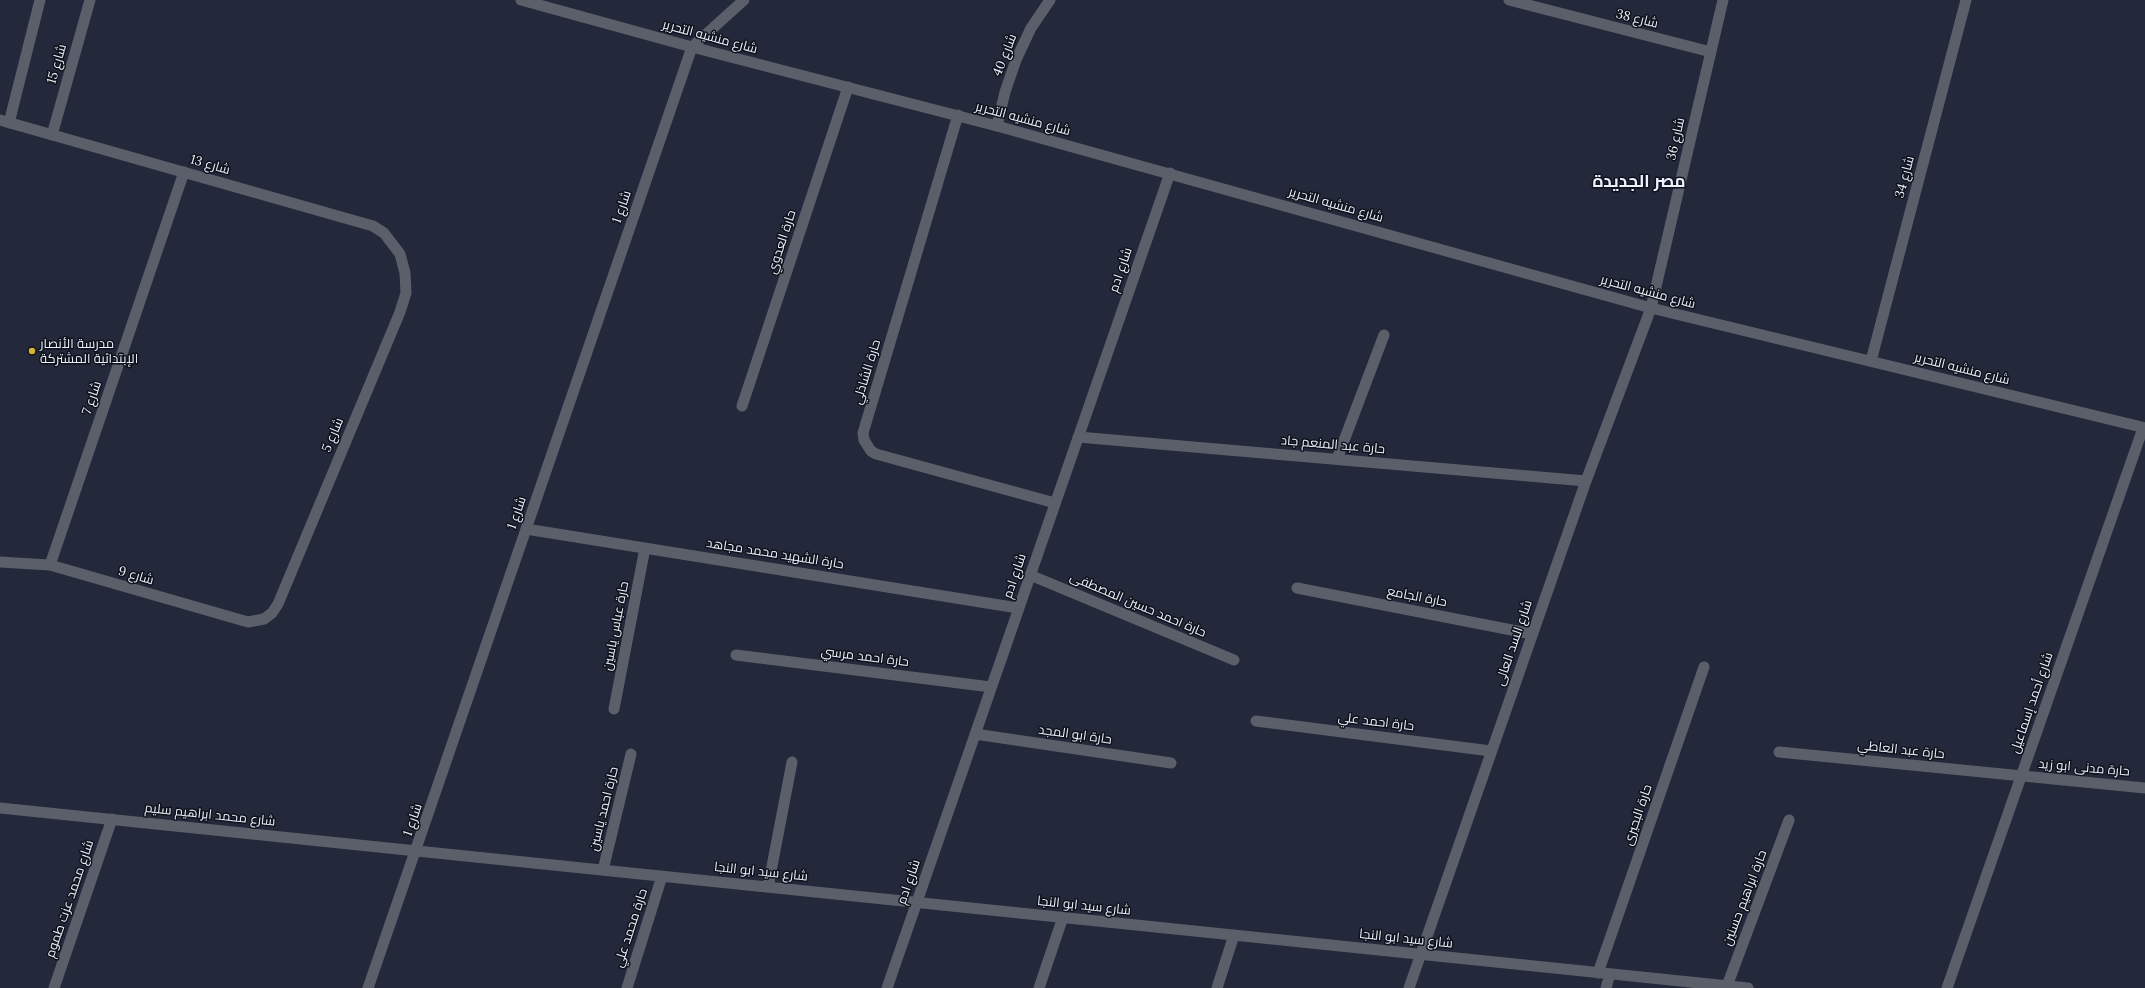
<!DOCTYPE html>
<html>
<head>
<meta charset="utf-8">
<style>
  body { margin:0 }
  canvas { display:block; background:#23283b }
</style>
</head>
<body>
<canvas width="2145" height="988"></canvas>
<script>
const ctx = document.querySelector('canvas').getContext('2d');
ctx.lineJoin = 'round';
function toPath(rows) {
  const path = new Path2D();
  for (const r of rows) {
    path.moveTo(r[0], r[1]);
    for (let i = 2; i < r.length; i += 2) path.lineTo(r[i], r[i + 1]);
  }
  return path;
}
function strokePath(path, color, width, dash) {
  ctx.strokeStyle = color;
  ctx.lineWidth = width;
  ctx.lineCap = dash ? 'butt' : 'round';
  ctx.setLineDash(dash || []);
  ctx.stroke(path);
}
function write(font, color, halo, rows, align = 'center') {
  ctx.font = font + ' Lora,Cairo,serif';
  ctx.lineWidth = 3;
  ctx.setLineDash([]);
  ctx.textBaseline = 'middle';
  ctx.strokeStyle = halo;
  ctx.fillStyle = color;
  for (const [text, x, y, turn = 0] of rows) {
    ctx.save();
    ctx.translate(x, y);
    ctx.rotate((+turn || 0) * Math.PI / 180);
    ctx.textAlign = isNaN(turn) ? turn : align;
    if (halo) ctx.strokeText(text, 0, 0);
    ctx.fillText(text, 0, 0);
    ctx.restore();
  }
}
strokePath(toPath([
  [1509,0,1711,52],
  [958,115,863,433,864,440,871,451,876,454,1055,503],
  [0,120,373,226,384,233,400,254,405,273,406,293,400,312,278,604,272,613,264,619,248,622,50,565,0,562],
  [9,123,40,0],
  [997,126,1005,92,1016,60,1031,28,1050,0],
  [52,135,90,0],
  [742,406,848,87],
  [1078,437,1586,481],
  [1337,459,1384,335],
  [526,529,1018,608],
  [50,565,184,172],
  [1030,575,1234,660],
  [1297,588,1532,634],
  [736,655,991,687],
  [614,709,645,548],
  [1256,721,1491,751],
  [975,734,1171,763],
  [1779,752,2145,788],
  [417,851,1748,988],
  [603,870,631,754],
  [768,887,792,762],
  [1598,973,1704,667],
  [1727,986,1789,820],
  [54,988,112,819],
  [368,988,692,47,744,0],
  [627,988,662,876],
  [887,988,1170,173],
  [1039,988,1063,917],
  [1217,988,1234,935],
  [1409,988,1586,481,1651,308,1723,0],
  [1606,988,1610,974]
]), '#5b5f69', 11);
strokePath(toPath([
  [521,0,692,47,997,126,1651,308,2145,428],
  [1871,361,1966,0],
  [0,808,417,851],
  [1947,988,2143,428]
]), '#5b5f69', 11);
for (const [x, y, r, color] of [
  [32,351,4,"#d5b535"]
]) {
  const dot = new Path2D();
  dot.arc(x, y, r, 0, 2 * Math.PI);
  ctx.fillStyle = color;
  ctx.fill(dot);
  strokePath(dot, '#0f121a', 1.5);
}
write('13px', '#ecf0fd', '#0f121a', [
  ["شارع 38",1637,19,14],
  ["شارع منشيه التحرير",710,37,15],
  ["شارع 40",1005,55,-68],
  ["شارع 15",57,64,-74],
  ["شارع منشيه التحرير",1023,119,15],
  ["شارع 36",1676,139,-77],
  ["شارع 13",210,165,16],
  ["شارع 34",1905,177,-75],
  ["شارع منشيه التحرير",1336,205,16],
  ["شارع 1",622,207,-71],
  ["حارة العدوي",782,242,-72],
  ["شارع ادم",1121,270,-71],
  ["شارع منشيه التحرير",1648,292,15],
  ["شارع منشيه التحرير",1962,369,14],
  ["حارة الشاذلي",867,372,-73],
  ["شارع 7",92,398,-71],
  ["شارع 5",333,435,-67],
  ["حارة عبد المنعم جاد",1333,445,5],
  ["شارع 1",517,513,-71],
  ["حارة الشهيد محمد مجاهد",775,554,9],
  ["شارع 9",136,576,16],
  ["شارع ادم",1015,576,-71],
  ["حارة الجامع",1417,597,11],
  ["حارة احمد حسين المصطفى",1138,605,23],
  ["حارة عباس ياسين",616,626,-79],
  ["شارع السد العالى",1514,643,-71],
  ["حارة احمد مرسي",865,657,7],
  ["شارع أحمد إسماعيل",2032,703,-71],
  ["حارة احمد علي",1376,722,7],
  ["حارة ابو المجد",1075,735,8],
  ["حارة عبد العاطي",1901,750,6],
  ["حارة مدنى ابو زيد",2084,768,5],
  ["حارة احمد ياسين",604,809,-76],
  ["شارع محمد ابراهيم سليم",210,815,6],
  ["حارة البحيرى",1638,815,-71],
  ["شارع 1",413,820,-71],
  ["شارع سيد ابو النجا",761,872,6],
  ["شارع ادم",909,882,-71],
  ["حارة ابراهيم حسنين",1745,898,-69],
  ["شارع محمد عزت طموم",70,899,-71],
  ["شارع سيد ابو النجا",1084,906,6],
  ["حارة محمد علي",631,928,-72],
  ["شارع سيد ابو النجا",1406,939,6]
]);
write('13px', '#ecf0fd', '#0f121a', [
  ["مدرسة الأنصار",40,344],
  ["الإبتدائية المشتركة",40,359]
], 'left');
write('bold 17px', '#ecf0fd', '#0f121a', [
  ["مصر الجديدة",1639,182]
]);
</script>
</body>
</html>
